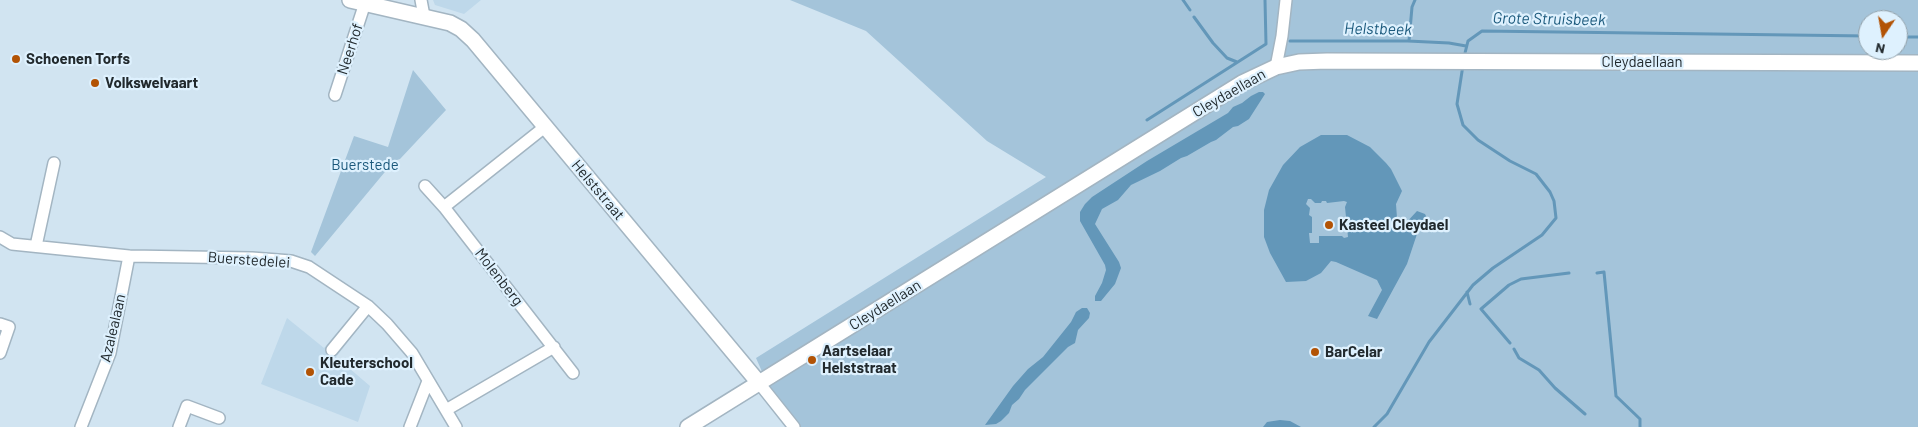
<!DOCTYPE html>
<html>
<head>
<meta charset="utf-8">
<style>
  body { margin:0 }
  #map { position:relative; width:1918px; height:427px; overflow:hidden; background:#d1e4f1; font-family:Barlow,sans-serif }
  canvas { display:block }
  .north { position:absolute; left:1858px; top:10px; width:50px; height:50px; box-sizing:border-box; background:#def1fe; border:1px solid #92a1aa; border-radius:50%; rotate:192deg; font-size:14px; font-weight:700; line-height:20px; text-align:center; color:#21292d }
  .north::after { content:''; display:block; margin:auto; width:18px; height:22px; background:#b25305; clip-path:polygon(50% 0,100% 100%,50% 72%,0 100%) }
</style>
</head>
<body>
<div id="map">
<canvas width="1918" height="427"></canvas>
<div class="north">N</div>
</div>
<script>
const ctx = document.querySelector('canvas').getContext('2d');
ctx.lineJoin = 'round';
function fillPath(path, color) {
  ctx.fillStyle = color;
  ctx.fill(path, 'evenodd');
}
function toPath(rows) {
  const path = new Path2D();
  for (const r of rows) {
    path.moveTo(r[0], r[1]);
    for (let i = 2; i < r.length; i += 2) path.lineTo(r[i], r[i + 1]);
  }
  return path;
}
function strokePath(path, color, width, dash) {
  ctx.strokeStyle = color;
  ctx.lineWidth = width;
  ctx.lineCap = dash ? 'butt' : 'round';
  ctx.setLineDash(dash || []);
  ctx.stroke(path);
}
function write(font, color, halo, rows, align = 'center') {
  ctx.font = font + ' Barlow,sans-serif';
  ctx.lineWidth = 4.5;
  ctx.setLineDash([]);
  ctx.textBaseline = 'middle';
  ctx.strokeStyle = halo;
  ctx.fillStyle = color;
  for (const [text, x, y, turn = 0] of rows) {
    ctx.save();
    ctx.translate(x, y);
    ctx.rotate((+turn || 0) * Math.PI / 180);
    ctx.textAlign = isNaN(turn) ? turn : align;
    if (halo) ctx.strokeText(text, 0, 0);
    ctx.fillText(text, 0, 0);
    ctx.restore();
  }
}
fillPath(toPath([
  [433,0,481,0,464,14,435,5],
  [356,310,366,319,336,357,370,386,358,422,261,384,287,318,324,348]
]), '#bed8ea');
fillPath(toPath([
  [790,0,1918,0,1918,427,798,427,775,401,756,358,1046,177,987,141,866,31],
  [1868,20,1898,20,1898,50,1868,50],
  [413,70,446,110,400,159,394,161,315,256,311,252,354,136,388,147]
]), '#a4c4da');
fillPath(toPath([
  [1259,92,1263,92,1265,94,1249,119,1238,126,1233,127,1216,140,1211,142,1187,156,1181,158,1160,171,1131,185,1118,200,1102,209,1095,224,1119,262,1121,268,1115,284,1101,301,1095,301,1095,296,1102,283,1106,270,1105,265,1080,221,1080,212,1085,204,1092,197,1147,161,1228,113,1233,107,1242,103,1251,96],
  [1321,135,1347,135,1370,147,1386,163,1391,169,1402,191,1396,204,1397,218,1401,225,1405,224,1417,211,1425,214,1427,218,1426,223,1418,231,1407,264,1377,319,1368,316,1382,290,1377,280,1336,262,1331,261,1321,273,1306,281,1286,282,1270,253,1264,237,1264,210,1269,190,1283,165,1300,147],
  [1308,199,1311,199,1315,203,1321,203,1322,201,1326,201,1327,203,1344,201,1347,202,1345,207,1348,237,1344,238,1342,236,1319,236,1319,243,1310,243,1309,233,1312,233,1312,217,1309,215,1310,208,1306,204],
  [1082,308,1087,308,1090,313,1089,318,1078,330,1075,343,1068,347,1025,390,1019,399,1012,405,1009,413,1001,421,996,424,985,425,1013,386,1028,369,1043,357,1071,322,1076,312],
  [1280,420,1290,421,1301,427,1263,427,1267,422]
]), '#6397b9');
strokePath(toPath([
  [1183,0,1190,10],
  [1194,17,1213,43,1227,58,1237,62],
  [1898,37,1918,37],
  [1290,41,1408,41,1449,43,1466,46],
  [1409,41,1412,7,1415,0],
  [1464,57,1468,41,1482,31,1868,36],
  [1147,120,1266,44,1265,0],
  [1597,273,1604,272,1616,396,1640,419,1640,427],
  [1467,292,1470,304],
  [1510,343,1481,309,1509,285,1521,279,1569,273],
  [1514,349,1519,358,1539,370,1555,388,1585,414],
  [1374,427,1387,414,1429,342,1473,285,1493,268,1542,235,1556,218,1554,201,1550,192,1536,174,1510,161,1478,140,1463,125,1457,104,1463,65]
]), '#6397b9', 3);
const minor = toPath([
  [421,0,424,16],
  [1276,67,1282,36,1286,0],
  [335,95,365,3],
  [425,186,444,207,546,126],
  [444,207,573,373],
  [0,237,12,244,129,256,252,258,291,261,309,267,368,306,387,324,412,353,456,427],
  [36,246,54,163],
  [0,324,9,327,0,353],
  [332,350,368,306],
  [759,383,794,427],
  [446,410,554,347],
  [81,427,110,353,129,256],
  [179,427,187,406,219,418],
  [410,427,428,381]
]);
const tertiary = toPath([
  [350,0,450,23,461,29,473,40,759,383],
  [688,427,1242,83,1276,67,1299,62,1327,61,1918,63]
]);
strokePath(minor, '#a3b5c2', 14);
strokePath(tertiary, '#a3b5c2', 18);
strokePath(minor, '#fff', 11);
strokePath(tertiary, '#fff', 15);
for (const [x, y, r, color] of [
  [16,59,5,"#b25305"],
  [95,83,5,"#b25305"],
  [1329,225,5,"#b25305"],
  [1315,352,5,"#b25305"],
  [812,360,5,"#b25305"],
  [310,372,5,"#b25305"]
]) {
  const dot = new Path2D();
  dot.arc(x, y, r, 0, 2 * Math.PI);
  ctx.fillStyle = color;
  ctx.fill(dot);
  strokePath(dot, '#def1fe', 2);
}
write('15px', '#21292d', '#def1fe', [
  ["Neerhof",350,49,-72],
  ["Cleydaellaan",1642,62],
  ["Cleydaellaan",1229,93,-30],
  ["Helststraat",598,190,50],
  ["Buerstedelei",249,260,4],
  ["Molenberg",499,277,52],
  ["Cleydaellaan",885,305,-32],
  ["Azalealaan",113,328,-77]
]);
write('bold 15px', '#21292d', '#def1fe', [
  ["Schoenen Torfs",26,59],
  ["Volkswelvaart",105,83],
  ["Kasteel Cleydael",1339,225],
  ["Aartselaar",822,351],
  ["Helststraat",822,368],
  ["BarCelar",1325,352],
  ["Kleuterschool",320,363],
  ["Cade",320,380]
], 'left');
write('15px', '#1a587b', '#def1fe', [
  ["Buerstede",365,165]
]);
write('italic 16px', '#1b597c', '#def1fe', [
  ["Grote Struisbeek",1549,19,1],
  ["Helstbeek",1378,29,1]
]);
</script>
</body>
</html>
